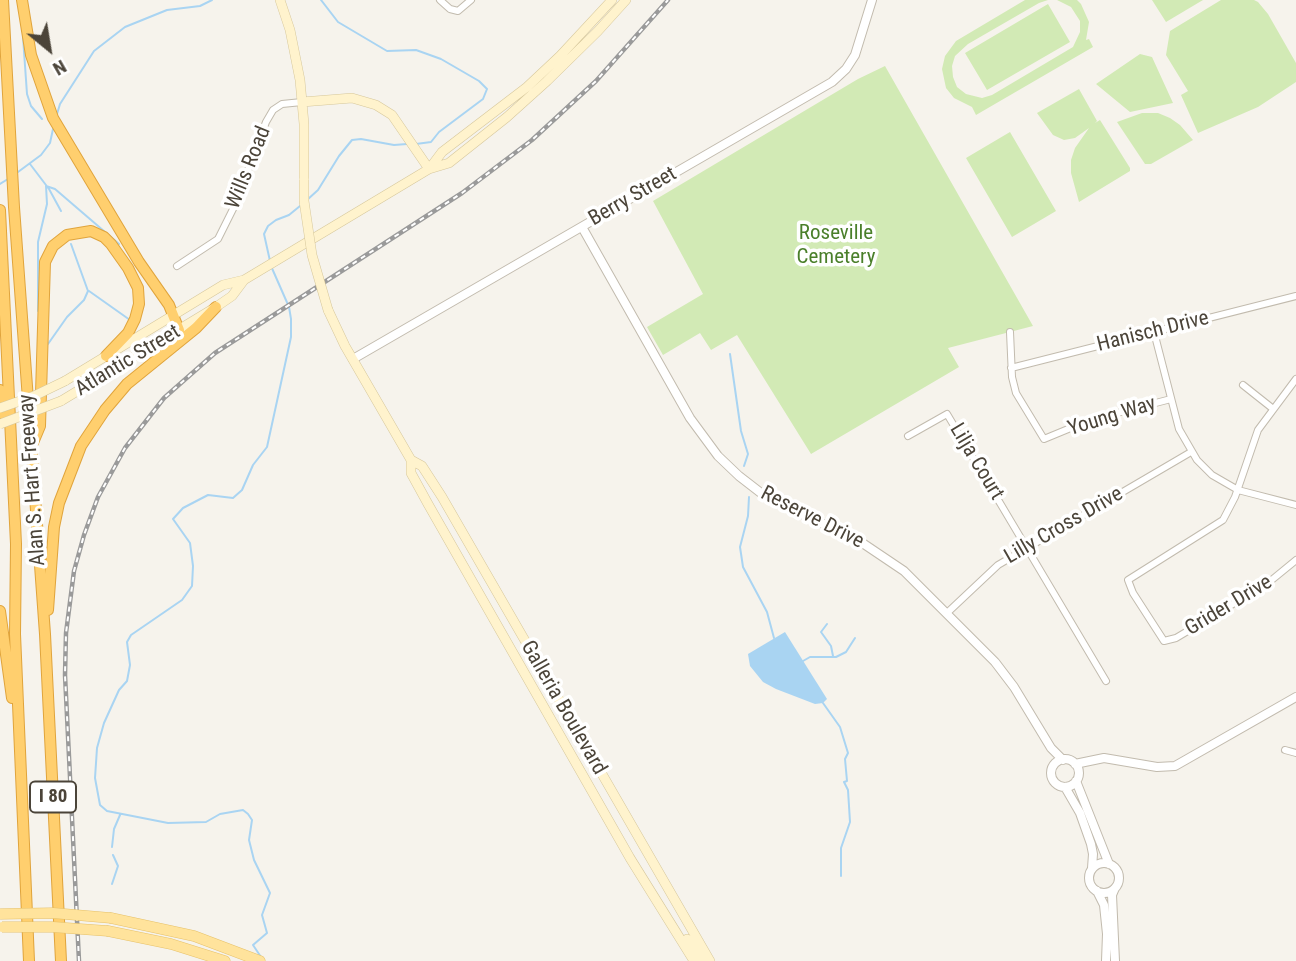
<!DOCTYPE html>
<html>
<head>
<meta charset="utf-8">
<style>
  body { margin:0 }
  #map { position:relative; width:1296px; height:961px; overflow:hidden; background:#f6f3ec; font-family:"Roboto Condensed",sans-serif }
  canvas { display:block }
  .north { position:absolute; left:14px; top:14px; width:70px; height:70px; -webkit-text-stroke:5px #fff; paint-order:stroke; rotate:150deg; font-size:19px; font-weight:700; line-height:28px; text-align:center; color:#4b4439 }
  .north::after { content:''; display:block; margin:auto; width:24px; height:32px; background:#4b4439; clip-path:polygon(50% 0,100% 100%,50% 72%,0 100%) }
</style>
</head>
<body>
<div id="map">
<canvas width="1296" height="961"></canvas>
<div class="north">N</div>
</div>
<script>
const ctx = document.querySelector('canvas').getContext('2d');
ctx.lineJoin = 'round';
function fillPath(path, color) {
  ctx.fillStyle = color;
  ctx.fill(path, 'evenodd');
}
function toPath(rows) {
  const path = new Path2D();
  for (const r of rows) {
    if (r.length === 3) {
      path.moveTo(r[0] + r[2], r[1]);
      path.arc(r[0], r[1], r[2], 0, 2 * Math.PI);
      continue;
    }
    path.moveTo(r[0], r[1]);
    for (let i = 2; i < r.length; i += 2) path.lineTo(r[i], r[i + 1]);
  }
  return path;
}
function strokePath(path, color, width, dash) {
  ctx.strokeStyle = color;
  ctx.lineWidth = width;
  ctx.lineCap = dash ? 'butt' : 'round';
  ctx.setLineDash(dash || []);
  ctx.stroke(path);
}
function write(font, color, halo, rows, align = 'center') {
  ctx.font = font + ' "Roboto Condensed",sans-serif';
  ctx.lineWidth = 7;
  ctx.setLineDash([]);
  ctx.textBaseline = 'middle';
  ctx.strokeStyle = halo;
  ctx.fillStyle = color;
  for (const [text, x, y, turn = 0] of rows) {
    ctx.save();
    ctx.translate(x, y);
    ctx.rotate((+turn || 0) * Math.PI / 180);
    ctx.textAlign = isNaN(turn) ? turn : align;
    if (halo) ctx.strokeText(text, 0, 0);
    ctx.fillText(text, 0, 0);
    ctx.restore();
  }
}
fillPath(toPath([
  [1025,0,1048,0,1039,3,968,44,955,56,952,66,953,77,957,87,966,94,982,98,992,95,1073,47,1080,32,1080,21,1071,7,1057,0,1077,0,1081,4,1089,22,1086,40,1089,39,1093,47,976,115,972,107,954,98,946,88,942,69,945,56,956,41],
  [1152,0,1203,0,1166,22],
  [1221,0,1254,0,1258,2,1268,14,1296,63,1296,82,1258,107,1198,133,1181,95,1188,91,1166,55,1170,31],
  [1048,4,1070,42,987,90,965,53],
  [1140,54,1152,57,1173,103,1130,112,1096,84],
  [885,66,1033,326,948,348,959,367,811,454,737,335,711,350,700,333,663,355,647,327,703,294,653,201,858,79],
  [1079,89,1097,121,1095,123,1100,120,1130,168,1130,171,1079,202,1071,173,1071,160,1075,148,1089,128,1075,138,1064,140,1053,135,1037,113],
  [1142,113,1158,113,1170,118,1180,125,1193,140,1151,164,1145,164,1117,122],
  [1010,132,1056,211,1012,237,966,158]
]), '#d2eab5');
fillPath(toPath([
  [785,632,827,699,823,703,815,704,776,689,763,682,750,666,748,654]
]), '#a9d4f2');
strokePath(toPath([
  [321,0,338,22,387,51,416,50,441,59,479,81,487,89,483,99,439,132,431,142,416,144],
  [23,37,27,94,31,106,42,119],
  [57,114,60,104,94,51,125,27,167,10,200,6,212,0],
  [30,164,49,189,61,211],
  [18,172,41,155,50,143,53,129],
  [0,184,8,179],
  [307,200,318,190,339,156,352,140,361,139,394,145,407,144],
  [270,261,264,234,268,226,276,220,289,215,300,206],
  [89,291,130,320],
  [38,311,38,242,47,204,46,186,55,189,119,244],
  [48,344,67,317,84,300,88,291,71,244],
  [730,354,741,431,748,454,744,466],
  [749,497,748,516,740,547,743,567,767,612,774,638],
  [827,624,821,632,831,646,833,656],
  [803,661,810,657,836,657,846,652,855,638],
  [823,703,840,727,848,753,845,759,847,781,844,782,848,790,850,822,841,848,841,876],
  [112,847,114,829,120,815],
  [112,884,118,866,113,855],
  [261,957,253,945,267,933,262,915,270,893,254,860,249,840,252,820,248,814,243,810,220,814,206,822,168,823,107,811,100,805,95,778,97,748,104,723,119,690,127,681,130,665,127,642,131,635,182,600,192,586,193,566,190,543,173,519,183,508,208,495,233,498,242,490,253,465,267,447,291,337,291,319,289,307,271,266]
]), '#a9d4f2', 2);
const minor = toPath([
  [440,0,450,9,458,11,471,0],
  [177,266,218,239,235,205,266,122,273,110,282,104,302,102],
  [1010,332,1012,377,1016,393,1044,439,1090,420,1171,399],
  [1154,332,1179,429,1197,460,1212,475,1238,490,1296,505],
  [1011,368,1296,296],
  [1296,379,1258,430,1235,497,1223,520,1128,580,1133,593,1164,641,1176,638,1268,583,1296,560],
  [1243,385,1272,408],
  [908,436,947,414,1106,681],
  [947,613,998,565,1191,452],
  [1285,750,1296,753]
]);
const tertiary = toPath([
  [582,227,690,418,718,456,739,476,770,500,855,538,904,571,995,662,1014,687,1051,748,1063,760],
  [353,359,832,82,846,69,855,55,872,0],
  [1065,773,14],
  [1075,764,1104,758,1157,767,1175,766,1296,697],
  [1076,781,1109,864],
  [1065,787,1080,813,1091,844,1093,854,1092,868],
  [1104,878,15],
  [1115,888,1112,895,1115,961],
  [1097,891,1104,905,1107,934,1106,961]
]);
const secondary = toPath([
  [280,0,290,30,300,80,304,124,304,180],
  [302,102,352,98,376,105,392,115,429,169],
  [430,168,442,152,527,87,560,56,612,0],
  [328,310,345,346,411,460,411,473,428,504,630,858,694,961],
  [65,381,223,285,244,280,429,169,449,163,507,117,547,81,598,31,626,0],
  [61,401,216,307,232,296,244,280],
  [411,460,422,466,442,497,710,961],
  [687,939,701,961]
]);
const primary = toPath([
  [111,918,194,936,260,961],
  [108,931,171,944,225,961]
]);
const motorway = toPath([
  [3,0,14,207,45,634,61,961],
  [22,0,31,55,53,118,139,262,169,305,179,330],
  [0,210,16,544,15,634,29,961],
  [0,390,4,415],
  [32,445,40,426,45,262,53,246,67,235,91,231,104,237,111,244,128,268,138,288,139,304,135,319,128,333,106,356],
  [48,610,54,527,59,503,81,446,105,410,127,384,196,328,216,307],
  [0,611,12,698]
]);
strokePath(minor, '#c2bbae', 8);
strokePath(tertiary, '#c2bbae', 10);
strokePath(secondary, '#d6c79b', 10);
strokePath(primary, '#e6c16a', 11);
strokePath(motorway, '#e0a43c', 12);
strokePath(minor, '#fff', 6);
strokePath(tertiary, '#fff', 8);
strokePath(secondary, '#fff3cd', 9);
strokePath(primary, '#ffe39c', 10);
strokePath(motorway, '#ffcf6e', 10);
const rail = toPath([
  [79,961,65,675,66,633,74,571,84,535,98,497,125,448,164,398,215,353,462,193,532,140,596,81,668,0]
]);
strokePath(rail, '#9a9a9a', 4.5);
strokePath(rail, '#fff', 2, [5]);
const secondaryBridge = toPath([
  [304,180,304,201,312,255,328,310],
  [0,408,34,396,65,381],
  [0,424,61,401]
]);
const primaryBridge = toPath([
  [0,914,53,913,111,918],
  [2,927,53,927,108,931]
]);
strokePath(secondaryBridge, '#d6c79b', 10, []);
strokePath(primaryBridge, '#e6c16a', 11, []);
strokePath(secondaryBridge, '#fff3cd', 9);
strokePath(primaryBridge, '#ffe39c', 10);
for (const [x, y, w] of [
  [53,797,46]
]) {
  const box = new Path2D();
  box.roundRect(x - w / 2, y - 15.5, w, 31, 5);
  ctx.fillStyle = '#fff';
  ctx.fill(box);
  strokePath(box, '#4b4439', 2);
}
write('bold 19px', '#4b4439', null, [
  ["I 80",53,797]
]);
write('21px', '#4b4439', '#fff', [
  ["Wills Road",249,168,-68],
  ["Berry Street",633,197,-30],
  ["Hanisch Drive",1153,332,-14],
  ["Atlantic Street",128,361,-31],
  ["Young Way",1112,417,-17],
  ["Lilja Court",976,462,59],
  ["Alan S. Hart Freeway",33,480,-94],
  ["Reserve Drive",812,518,27],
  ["Lilly Cross Drive",1064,526,-30],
  ["Grider Drive",1229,606,-31],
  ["Galleria Boulevard",563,708,60]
]);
write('21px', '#4a7f2a', '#fff', [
  ["Roseville",836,234],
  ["Cemetery",836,258]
]);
</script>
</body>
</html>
